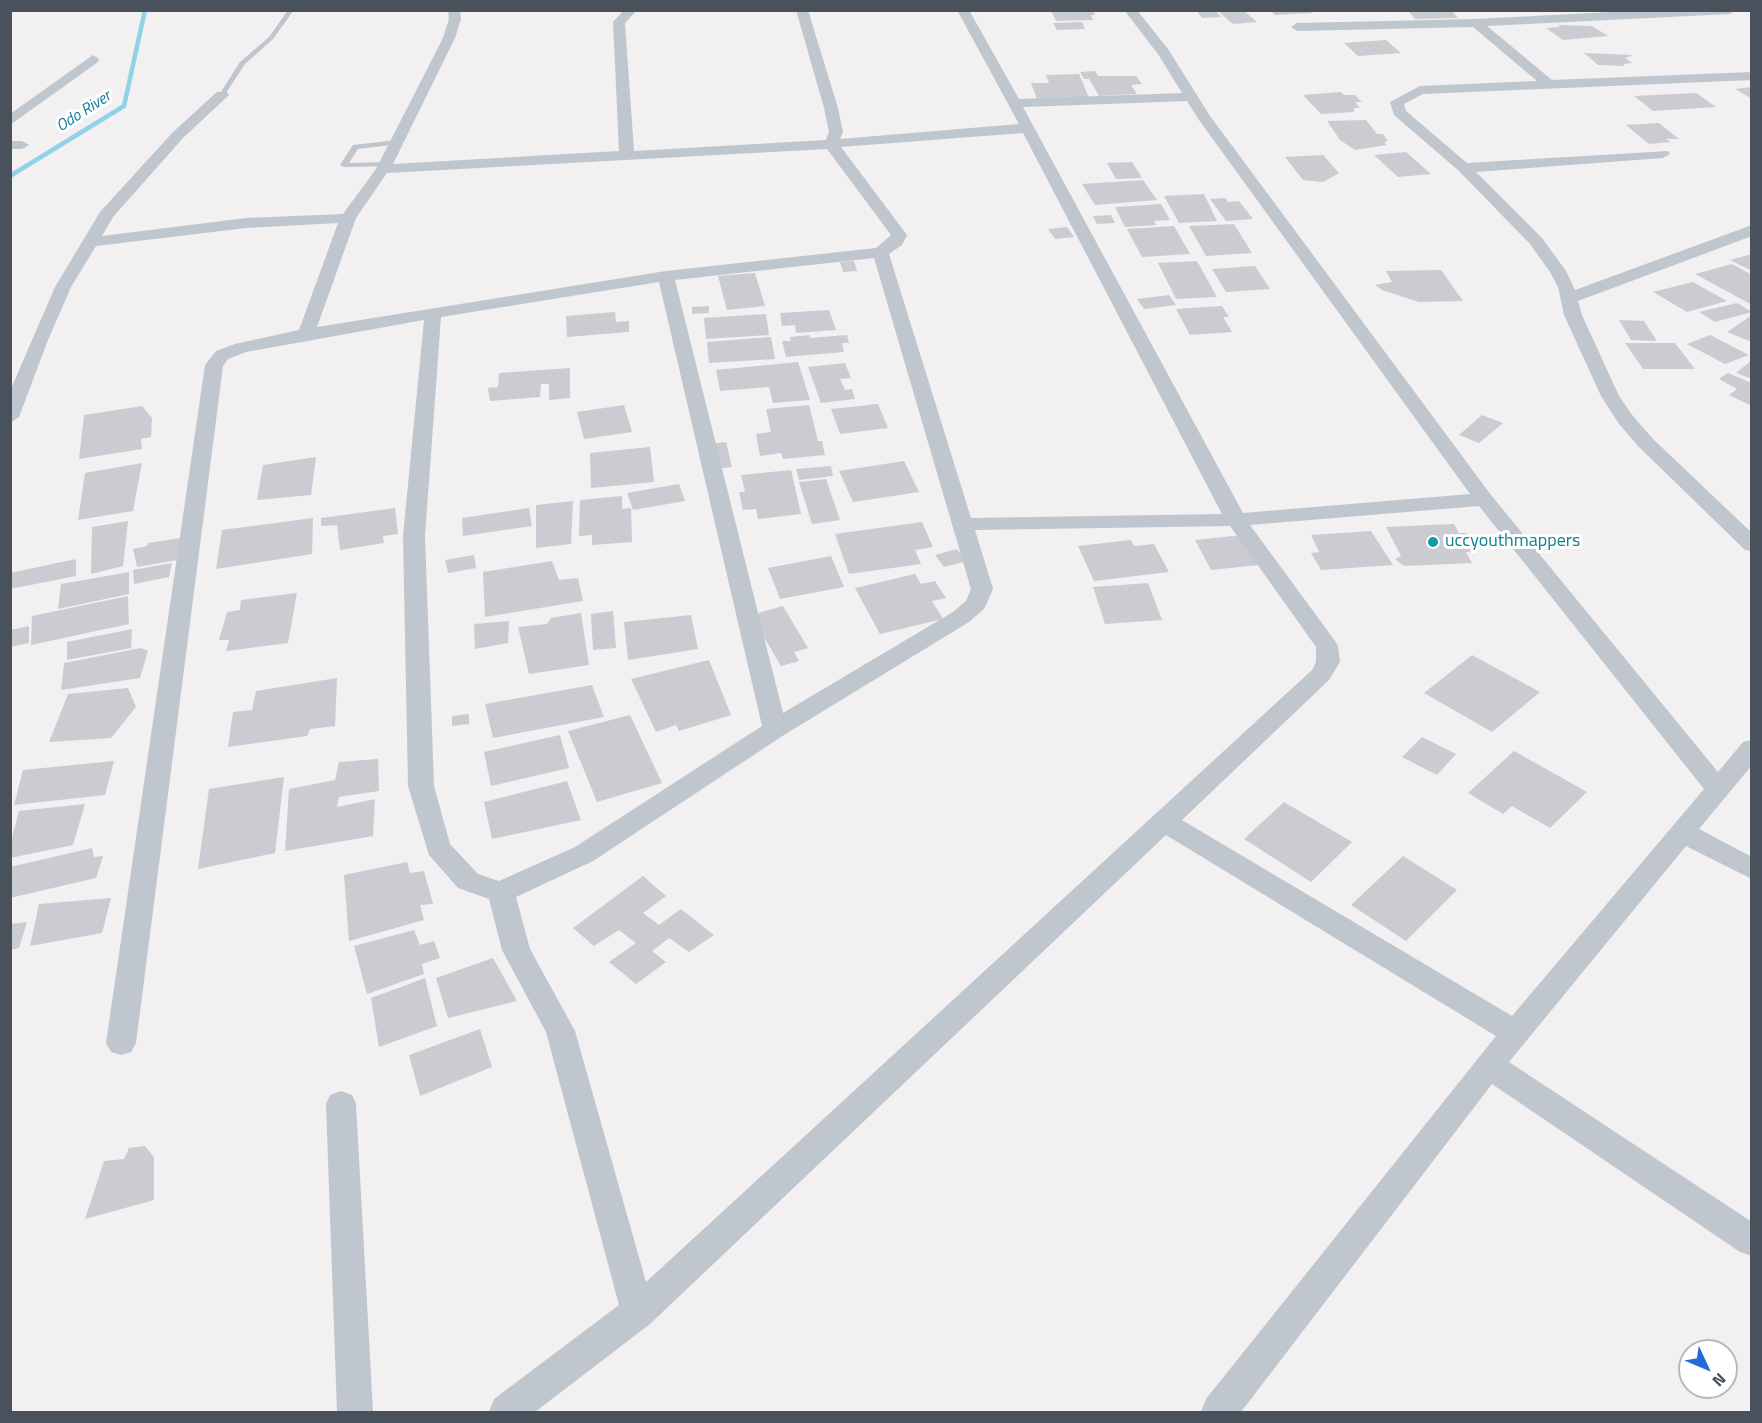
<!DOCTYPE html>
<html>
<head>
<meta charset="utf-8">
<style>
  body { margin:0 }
  #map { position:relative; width:1762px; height:1423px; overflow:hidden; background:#f2f0f0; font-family:"Titillium Web",sans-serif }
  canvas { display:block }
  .frame { position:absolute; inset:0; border:12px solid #49525c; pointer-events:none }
  .north { position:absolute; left:1678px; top:1339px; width:60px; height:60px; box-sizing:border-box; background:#fff; border:2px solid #b6babe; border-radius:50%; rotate:134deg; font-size:16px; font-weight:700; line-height:24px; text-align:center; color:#49525c }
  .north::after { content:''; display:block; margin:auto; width:21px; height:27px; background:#246dd8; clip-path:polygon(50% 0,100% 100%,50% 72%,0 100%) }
</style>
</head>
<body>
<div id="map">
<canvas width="1762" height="1423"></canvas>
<div class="frame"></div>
<div class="north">N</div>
</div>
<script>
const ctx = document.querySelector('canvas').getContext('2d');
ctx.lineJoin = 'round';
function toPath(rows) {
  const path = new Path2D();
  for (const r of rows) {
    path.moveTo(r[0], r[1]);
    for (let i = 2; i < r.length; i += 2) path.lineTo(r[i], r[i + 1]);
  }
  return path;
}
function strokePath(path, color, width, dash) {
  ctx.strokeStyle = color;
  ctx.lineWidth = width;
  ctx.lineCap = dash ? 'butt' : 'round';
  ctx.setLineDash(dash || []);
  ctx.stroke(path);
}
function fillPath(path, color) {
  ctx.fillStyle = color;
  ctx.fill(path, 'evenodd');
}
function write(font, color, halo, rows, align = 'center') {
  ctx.font = font + ' "Titillium Web",sans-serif';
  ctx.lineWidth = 6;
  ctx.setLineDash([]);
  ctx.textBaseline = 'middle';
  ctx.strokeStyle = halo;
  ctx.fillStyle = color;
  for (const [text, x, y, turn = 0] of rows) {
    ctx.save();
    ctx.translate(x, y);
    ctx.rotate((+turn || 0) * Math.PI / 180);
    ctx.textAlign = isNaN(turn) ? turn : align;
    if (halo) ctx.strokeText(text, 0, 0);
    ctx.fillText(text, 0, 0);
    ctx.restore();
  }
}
strokePath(toPath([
  [10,176,124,106,145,10]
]), '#91d2e7', 4.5);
fillPath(toPath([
  [1051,10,1093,10,1095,15,1091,15,1093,20,1056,21],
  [1196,10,1215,10,1221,17,1202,18],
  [1243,10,1257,22,1233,24,1219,12],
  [1270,10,1309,10,1312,13,1275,15],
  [1408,10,1451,10,1458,18,1415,19],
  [1082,22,1085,29,1057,30,1053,23],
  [1558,25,1592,26,1608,36,1563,40,1546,28,1560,27],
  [1386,40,1401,53,1358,56,1344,43],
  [1584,53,1633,55,1625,58,1632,63,1623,64,1625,66,1598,65],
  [1095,71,1098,76,1136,76,1142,84,1131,85,1137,94,1099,96,1089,79,1084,79,1080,72],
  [1079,74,1089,98,1037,99,1031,83,1049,83,1046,75],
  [1752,87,1752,99,1735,89],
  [1341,92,1344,95,1355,95,1362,102,1355,102,1360,108,1354,108,1354,112,1321,114,1303,95],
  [1696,93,1716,107,1653,111,1634,96],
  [1366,120,1377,134,1383,134,1388,141,1384,142,1387,145,1355,150,1340,140,1327,121],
  [1659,123,1679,139,1666,139,1671,142,1649,144,1626,125],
  [1406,152,1431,174,1398,177,1374,155],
  [1323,155,1339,173,1323,182,1303,180,1285,157],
  [1132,162,1142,178,1116,179,1107,163],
  [1143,180,1157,200,1095,205,1082,184],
  [1204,194,1217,221,1179,223,1164,196],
  [1225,198,1228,202,1239,201,1253,219,1226,221,1210,199],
  [1161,204,1170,220,1154,221,1156,225,1125,227,1115,207],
  [1111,215,1115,223,1097,224,1093,216],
  [1234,224,1252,253,1206,256,1189,226],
  [1174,226,1190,254,1142,257,1127,229],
  [1067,227,1074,237,1055,239,1048,229],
  [1752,254,1752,271,1730,260],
  [854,261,857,271,843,272,840,262],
  [1197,261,1217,297,1176,299,1158,263],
  [1732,264,1752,275,1752,305,1695,274],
  [1255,266,1270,289,1226,292,1212,269],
  [1441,270,1463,301,1419,302,1382,290,1375,285,1392,282,1386,271],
  [755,273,765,306,727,310,718,276],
  [1693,282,1727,301,1687,312,1653,292],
  [1169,295,1176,305,1144,309,1137,299],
  [1737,303,1752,312,1715,322,1699,312],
  [709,306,709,313,692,314,692,307],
  [1222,306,1229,317,1223,317,1232,332,1190,335,1176,309],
  [829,310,836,330,796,333,795,325,782,326,780,313],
  [615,312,616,322,629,321,629,332,567,337,566,316],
  [766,314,769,335,706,339,704,318],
  [1752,315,1752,342,1727,332],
  [1619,320,1644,321,1657,341,1631,340],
  [810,335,810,338,847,335,849,343,842,343,844,352,786,357,782,341,791,341,790,337],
  [1710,335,1749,355,1725,364,1687,344],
  [771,337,775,359,709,363,707,342],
  [1625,343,1675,343,1695,369,1643,369],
  [1752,360,1752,379,1736,373],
  [798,362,810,400,773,403,769,387,720,391,716,370],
  [845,363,851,378,840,379,845,390,852,389,855,399,821,403,808,367],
  [570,368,570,398,549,400,549,384,541,384,540,397,490,401,488,388,498,387,499,373],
  [1728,373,1752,383,1752,406,1729,395,1737,389,1719,379],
  [878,404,888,428,840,434,831,409],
  [624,405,632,432,584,439,577,412],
  [809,405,818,441,822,441,825,455,783,459,781,453,760,456,756,434,771,432,766,409],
  [142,406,152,418,151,437,141,439,142,449,79,459,84,415],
  [1482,415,1503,423,1479,443,1459,435],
  [726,442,732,467,715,469,709,444],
  [650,447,654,482,591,488,590,453],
  [316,457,311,495,257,500,263,465],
  [904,461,919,492,853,502,839,471],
  [142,463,133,511,78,520,85,473],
  [831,466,833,476,799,480,796,469],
  [791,470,801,514,758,519,756,509,743,510,739,492,745,492,741,475],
  [826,479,840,520,812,524,799,482],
  [679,484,685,501,633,510,627,493],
  [622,496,622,509,631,508,632,542,592,545,592,535,579,536,580,500],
  [573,501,571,544,536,548,536,505],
  [395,508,398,534,383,536,384,543,340,550,337,525,321,526,321,518],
  [529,508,532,526,463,536,462,518],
  [313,518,312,554,216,569,222,530],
  [128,521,123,566,91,574,92,527],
  [922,522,933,547,915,550,921,564,849,574,835,534],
  [1454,524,1459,533,1467,533,1478,552,1466,552,1472,563,1404,566,1395,559,1401,556,1386,527],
  [1371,531,1393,565,1321,570,1311,553,1319,552,1311,535],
  [1242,535,1259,565,1211,570,1195,540],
  [180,538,183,559,137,567,133,549,147,546,148,543],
  [1131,540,1134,546,1154,544,1169,572,1094,581,1078,546],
  [957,549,967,561,944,567,935,555],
  [474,555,476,568,448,573,445,560],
  [831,556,844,587,780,599,768,568],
  [76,559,76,576,10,589,10,573],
  [552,561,559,580,578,578,583,601,485,617,483,572],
  [172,563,169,577,134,584,133,570],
  [129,572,129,594,58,609,61,584],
  [915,574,921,584,935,581,946,598,932,601,943,619,880,634,855,588],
  [1148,583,1162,620,1105,624,1093,587],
  [297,593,288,643,226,651,229,640,219,640,227,612,240,610,241,600],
  [128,596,129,624,31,645,32,616],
  [783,606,808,648,794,652,799,661,781,666,751,615],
  [613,611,616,648,593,650,591,614],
  [581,613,589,665,529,674,518,627,547,624,551,618],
  [691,615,698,649,628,660,624,622],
  [509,621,508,643,475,649,474,624],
  [29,626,29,643,10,647,10,630],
  [132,629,131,648,67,660,67,642],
  [141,648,148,651,140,678,61,690,64,663],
  [1472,655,1540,692,1492,732,1424,693],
  [709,660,731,715,679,731,676,725,656,732,631,679],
  [337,678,335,726,310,729,307,736,228,747,233,712,252,710,256,691],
  [592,685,604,717,493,738,485,704],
  [128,688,136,707,111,738,49,742,68,694],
  [469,714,469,724,452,726,452,716],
  [630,715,662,783,597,802,568,731],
  [560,735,569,768,491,786,484,752],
  [1422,737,1456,754,1437,775,1402,757],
  [1514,751,1587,792,1550,828,1512,806,1503,814,1468,793],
  [378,759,379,791,339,797,337,807,375,799,373,836,285,851,289,789,335,780,339,762],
  [114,761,105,795,14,805,23,770],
  [284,777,275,853,198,869,209,789],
  [567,781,581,820,492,839,484,802],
  [1284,802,1352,842,1311,882,1244,839],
  [85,804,73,845,10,858,10,845,19,811],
  [92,848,94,857,103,856,96,878,10,898,10,867],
  [1403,856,1457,890,1406,941,1351,905],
  [407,862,410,873,424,871,433,904,420,905,424,920,349,941,344,875],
  [643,876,666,896,643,913,659,925,681,909,714,935,689,952,669,938,652,951,666,962,636,984,609,962,636,943,619,930,594,946,573,928],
  [111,898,102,933,30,946,39,904],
  [27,922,19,948,10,950,10,924],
  [414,930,420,945,434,941,440,958,422,964,424,974,367,994,354,946],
  [493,958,517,1001,448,1018,436,978],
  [425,978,437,1026,379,1047,371,998],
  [480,1029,492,1067,420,1096,409,1055],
  [145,1146,154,1157,154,1200,85,1219,104,1161,124,1159,129,1148]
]), '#caccd2');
fillPath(toPath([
  [288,10,294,10,273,39,245,64,224,96,220,96,219,95,240,62,269,37,288,10],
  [396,140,399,140,399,144,358,149,349,163,386,162,390,164,389,166,344,167,340,165,353,145,396,140]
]), '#bfc6ce');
fillPath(toPath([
  [448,10,460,10,461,19,455,38,393,164,619,151,613,22,624,10,637,10,625,23,634,151,826,140,829,132,824,108,796,10,808,10,838,108,843,132,840,139,1019,124,957,10,969,10,1019,99,1182,93,1158,54,1124,10,1137,10,1168,49,1210,116,1491,495,1718,772,1743,742,1752,740,1752,765,1699,829,1752,857,1752,879,1686,846,1509,1062,1752,1222,1752,1256,1740,1252,1492,1084,1241,1412,1201,1412,1206,1399,1496,1036,1166,835,650,1324,535,1412,489,1412,494,1399,619,1305,546,1032,502,950,489,899,458,888,429,855,408,786,403,536,424,320,246,352,228,359,223,366,136,1043,131,1052,121,1055,111,1052,106,1043,205,365,216,351,235,344,299,330,338,223,246,228,96,246,71,287,48,340,19,417,10,423,10,391,55,287,100,212,173,132,217,92,227,92,229,95,183,138,113,217,102,236,246,218,343,214,376,169,443,38,449,19,448,10],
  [1187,101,1199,120,1470,494,1243,513,1023,107,1187,101],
  [1023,133,1222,514,971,518,889,254,902,245,907,235,841,147,1023,133],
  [827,149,891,235,876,248,666,271,317,327,356,218,387,173,827,149],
  [874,258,971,589,966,601,953,612,783,713,675,280,874,258],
  [659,282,762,726,575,847,499,881,478,874,450,844,434,786,425,536,441,317,659,282],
  [1479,506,1704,789,1512,1016,1182,820,1329,680,1340,662,1338,646,1335,641,1250,525,1479,506],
  [1230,526,1316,647,1316,662,1312,670,646,1282,575,1031,530,949,516,897,593,861,784,735,969,622,984,609,993,589,975,530,1230,526],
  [1649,10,1736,10,1730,14,1487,26,1552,80,1752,72,1752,80,1423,94,1404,104,1406,111,1467,163,1668,151,1670,154,1663,158,1476,172,1542,238,1566,271,1575,290,1752,225,1752,236,1578,301,1582,315,1619,396,1633,416,1653,439,1752,533,1752,551,1745,550,1639,447,1619,424,1601,396,1564,315,1558,287,1550,272,1530,244,1459,171,1394,115,1390,102,1420,86,1537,81,1473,27,1297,31,1291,27,1297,23,1476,19,1649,10],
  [93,55,99,59,98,62,10,125,10,114,93,55],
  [10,141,22,141,29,145,22,149,10,149,10,141],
  [341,1091,352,1095,356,1104,373,1412,337,1412,326,1104,330,1095,341,1091]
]), '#bfc6ce');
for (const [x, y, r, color] of [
  [1433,542,6,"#0f9aa8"]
]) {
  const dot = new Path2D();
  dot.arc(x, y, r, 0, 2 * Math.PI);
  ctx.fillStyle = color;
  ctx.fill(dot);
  strokePath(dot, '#fff', 2);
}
write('italic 16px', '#157b9c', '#fff', [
  ["Odo River",84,112,-33]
]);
write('18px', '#0d838f', '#fff', [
  ["uccyouthmappers",1445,542]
], 'left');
</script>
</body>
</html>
